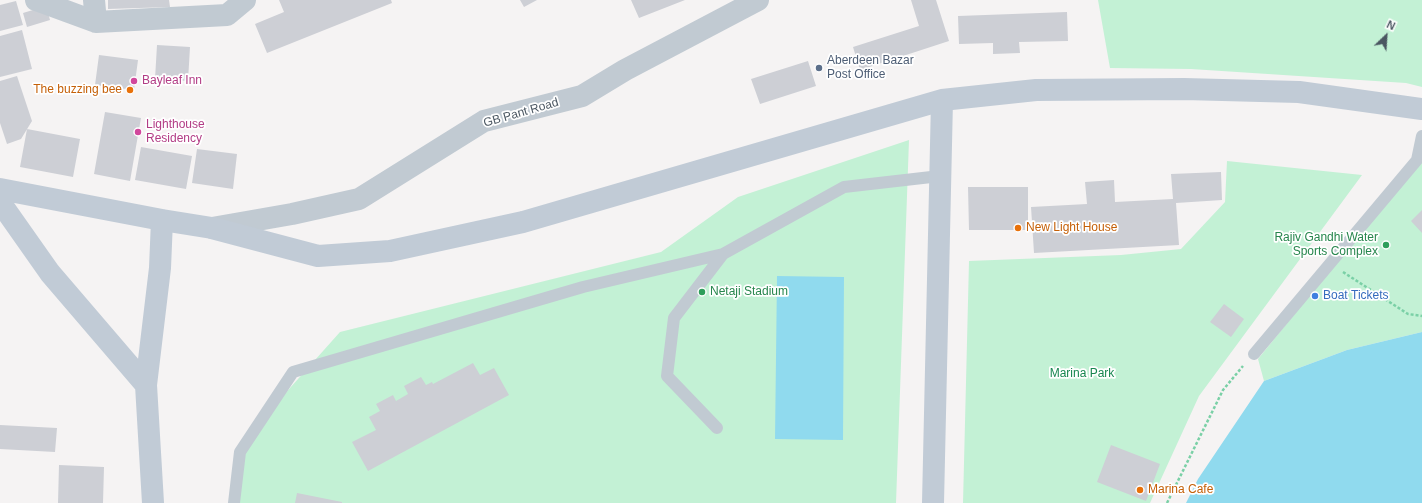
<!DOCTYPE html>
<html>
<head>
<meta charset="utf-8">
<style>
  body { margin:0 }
  #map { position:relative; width:1422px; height:503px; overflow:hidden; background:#f5f3f3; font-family:Helvetica,sans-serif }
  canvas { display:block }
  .north { position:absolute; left:1366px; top:16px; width:40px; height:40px; -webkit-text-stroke:3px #fff; paint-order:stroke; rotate:25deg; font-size:11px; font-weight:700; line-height:16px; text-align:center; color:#4a5661 }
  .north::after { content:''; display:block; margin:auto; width:14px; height:18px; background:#4a5661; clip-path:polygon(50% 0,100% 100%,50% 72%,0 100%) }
</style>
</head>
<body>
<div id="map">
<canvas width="1422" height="503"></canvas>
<div class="north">N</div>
</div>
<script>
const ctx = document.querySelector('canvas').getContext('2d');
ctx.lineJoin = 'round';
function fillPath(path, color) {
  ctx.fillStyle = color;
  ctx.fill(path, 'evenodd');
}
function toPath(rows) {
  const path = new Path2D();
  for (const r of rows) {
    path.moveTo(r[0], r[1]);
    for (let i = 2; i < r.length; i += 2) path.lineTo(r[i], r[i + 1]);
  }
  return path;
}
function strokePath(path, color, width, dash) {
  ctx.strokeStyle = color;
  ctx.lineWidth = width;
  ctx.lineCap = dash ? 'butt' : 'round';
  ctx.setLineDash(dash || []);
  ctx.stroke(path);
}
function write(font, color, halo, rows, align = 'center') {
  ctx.font = font + ' Helvetica,sans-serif';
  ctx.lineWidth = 3.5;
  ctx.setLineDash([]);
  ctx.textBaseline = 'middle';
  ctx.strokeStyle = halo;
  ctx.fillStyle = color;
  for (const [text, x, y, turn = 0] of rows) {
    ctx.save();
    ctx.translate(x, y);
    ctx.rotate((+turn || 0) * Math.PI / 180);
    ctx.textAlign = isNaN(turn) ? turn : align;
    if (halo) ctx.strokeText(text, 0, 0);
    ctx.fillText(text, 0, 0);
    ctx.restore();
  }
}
fillPath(toPath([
  [1098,0,1422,0,1422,87,1406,83,1191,69,1110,68],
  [909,140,896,503,234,503,248,435,340,332,661,252,738,197],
  [1422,157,1422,332,1347,350,1264,381,1258,359],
  [1227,161,1362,175,1199,396,1150,503,963,503,969,261,1121,255,1181,249,1225,202]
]), '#c3f1d5');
fillPath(toPath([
  [777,276,844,277,843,440,775,439],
  [1422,332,1422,503,1186,503,1198,479,1264,381,1347,350]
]), '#90daee');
fillPath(toPath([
  [108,0,169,0,170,7,108,9],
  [279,0,391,0,392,3,267,53,255,24,284,12],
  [520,0,537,0,524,7],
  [631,0,685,0,639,18],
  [911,0,936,0,949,41,860,70,853,47,919,26],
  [16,1,23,25,0,31,0,5],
  [46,6,50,20,27,27,23,13],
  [1067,12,1068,41,1019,42,1020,53,993,54,993,43,959,44,958,16],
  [22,30,32,69,0,77,0,36],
  [157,45,190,47,188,81,155,79],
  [99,55,138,60,134,90,95,85],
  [808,61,816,86,760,104,751,79],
  [17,76,32,121,21,139,7,144,0,123,0,81],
  [105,112,141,118,130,181,94,174],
  [27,129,80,139,73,177,20,167],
  [141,147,192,156,186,189,135,180],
  [197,149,237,154,233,189,192,183],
  [1221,172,1222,200,1176,203,1179,245,1034,253,1031,207,1087,204,1085,182,1114,180,1115,202,1173,199,1171,174],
  [968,187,1028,187,1028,230,969,230],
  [1422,210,1422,233,1411,221],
  [1224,304,1244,319,1231,337,1210,322],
  [473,363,480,375,494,368,509,395,368,471,352,442,376,430,369,417,380,411,376,404,393,395,396,401,408,394,404,386,421,377,426,385,432,382,433,384],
  [0,425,57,428,55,452,0,449],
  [1111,445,1160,464,1146,501,1097,482],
  [59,465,104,467,103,503,58,503],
  [297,493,342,502,342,503,295,503]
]), '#cdcfd5');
strokePath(toPath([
  [1343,272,1408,314,1422,316],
  [1167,503,1223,390,1243,366]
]), '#7ad0a6', 2.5, [3, 2]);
strokePath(toPath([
  [1254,354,1417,160,1422,136],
  [717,428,667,376,674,318,723,254],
  [234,503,240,452,293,372,583,287,723,254,844,187,940,176]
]), '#c1cad2', 12);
strokePath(toPath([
  [36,0,96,22,227,15,245,0],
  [94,0,96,22],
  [212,228,292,214,359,199,484,121,582,96,625,70,758,0]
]), '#c1cad2', 22);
strokePath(toPath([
  [0,189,162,220,212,228,318,256,390,251,523,222,942,100,1036,90,1184,89,1299,92,1422,109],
  [0,202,50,273,146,385],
  [153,503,146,385,160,268,162,220],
  [933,503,942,100]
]), '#c1cbd6', 22);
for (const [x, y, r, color] of [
  [819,68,4,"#5c6f8a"],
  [134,81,4,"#d1479c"],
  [130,90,4,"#e8710a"],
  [138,132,4,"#d1479c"],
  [1018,228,4,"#e8710a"],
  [1386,245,4,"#2e9e5b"],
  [702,292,4,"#2e9e5b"],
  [1315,296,4,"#3f7fe0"],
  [1140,490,4,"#e8710a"]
]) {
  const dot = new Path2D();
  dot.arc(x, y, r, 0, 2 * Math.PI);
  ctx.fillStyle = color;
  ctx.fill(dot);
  strokePath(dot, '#fff', 1.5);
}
write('12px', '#4e5e75', '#fff', [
  ["Aberdeen Bazar",827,61],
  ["Post Office",827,75]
], 'left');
write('12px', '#b23c85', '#fff', [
  ["Bayleaf Inn",142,81],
  ["Lighthouse",146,125],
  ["Residency",146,139]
], 'left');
write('12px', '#c56008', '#fff', [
  ["The buzzing bee",122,90,"right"],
  ["New Light House",1026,228],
  ["Marina Cafe",1148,490]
], 'left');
write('12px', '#4a5661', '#fff', [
  ["GB Pant Road",521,113,-16]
]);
write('12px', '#27864d', '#fff', [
  ["Rajiv Gandhi Water",1378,238],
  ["Sports Complex",1378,252],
  ["Netaji Stadium",710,292,"left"]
], 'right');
write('12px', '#366cbe', '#fff', [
  ["Boat Tickets",1323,296]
], 'left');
write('12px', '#17864f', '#fff', [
  ["Marina Park",1082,374]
]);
</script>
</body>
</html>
